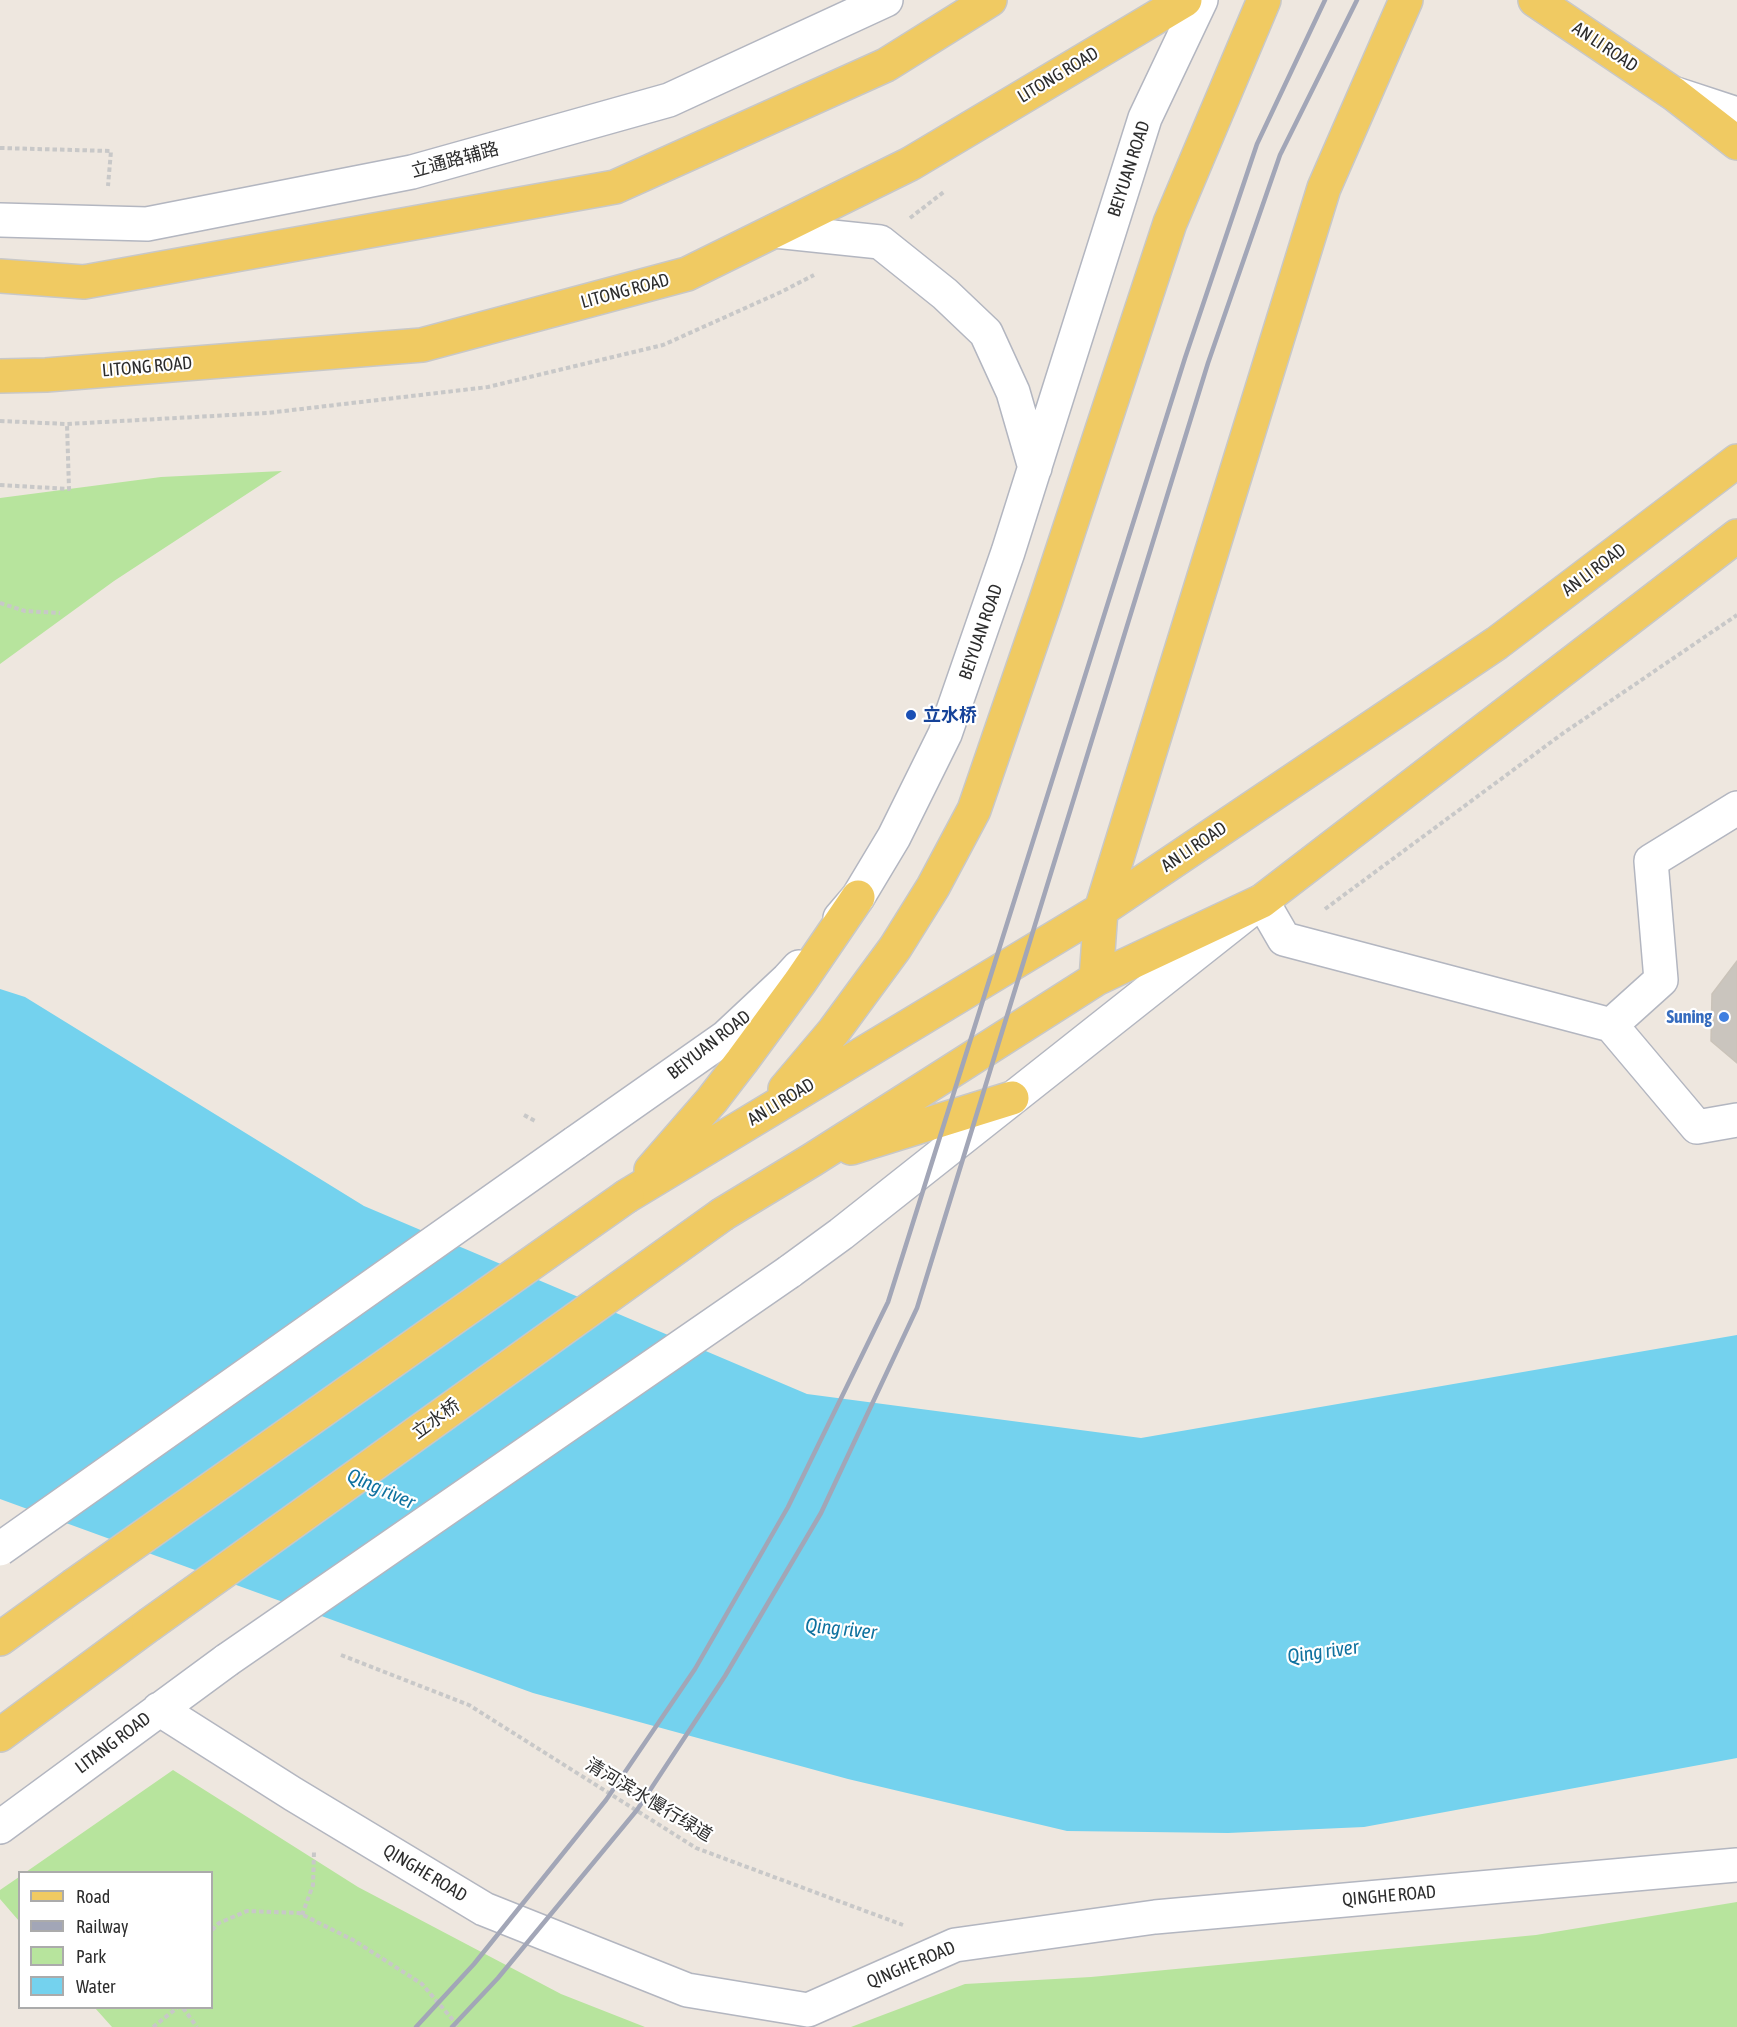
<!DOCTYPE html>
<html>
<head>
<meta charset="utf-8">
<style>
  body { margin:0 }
  #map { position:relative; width:1737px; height:2027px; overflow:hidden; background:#eee7df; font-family:"Asap Condensed",sans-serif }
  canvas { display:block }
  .legend { position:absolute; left:18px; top:1871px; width:195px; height:138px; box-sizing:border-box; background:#fff; border:2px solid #ababab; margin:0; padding:8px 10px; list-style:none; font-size:18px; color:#2d2d2d }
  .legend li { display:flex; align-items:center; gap:12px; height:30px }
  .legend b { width:30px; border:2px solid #ababab }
</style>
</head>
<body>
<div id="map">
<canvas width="1737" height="2027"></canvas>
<ul class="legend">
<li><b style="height:8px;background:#f0ca62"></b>Road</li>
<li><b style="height:8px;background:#a2a6b7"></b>Railway</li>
<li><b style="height:16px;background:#b7e49d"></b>Park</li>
<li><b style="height:16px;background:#74d2ee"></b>Water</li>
</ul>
</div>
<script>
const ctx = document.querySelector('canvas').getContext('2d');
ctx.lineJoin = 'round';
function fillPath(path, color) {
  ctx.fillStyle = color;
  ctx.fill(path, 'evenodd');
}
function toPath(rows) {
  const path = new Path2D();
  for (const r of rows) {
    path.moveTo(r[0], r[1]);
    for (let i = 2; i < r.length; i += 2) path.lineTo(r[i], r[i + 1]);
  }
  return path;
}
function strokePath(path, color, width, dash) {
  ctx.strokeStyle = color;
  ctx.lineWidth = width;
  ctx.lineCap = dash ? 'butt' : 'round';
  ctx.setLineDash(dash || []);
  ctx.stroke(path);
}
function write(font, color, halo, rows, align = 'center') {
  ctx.font = font + ' "Asap Condensed","Noto Sans SC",sans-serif';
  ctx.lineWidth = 4.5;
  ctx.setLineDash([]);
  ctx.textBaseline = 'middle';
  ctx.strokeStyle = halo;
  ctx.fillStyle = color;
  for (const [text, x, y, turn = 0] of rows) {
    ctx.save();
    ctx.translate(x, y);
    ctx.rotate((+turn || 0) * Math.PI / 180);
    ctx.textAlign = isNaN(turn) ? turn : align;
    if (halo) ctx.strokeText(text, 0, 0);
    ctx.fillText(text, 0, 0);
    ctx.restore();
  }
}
fillPath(toPath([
  [282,471,114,581,0,664,0,498,161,477],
  [173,1770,358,1887,561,1994,645,2027,112,2027,95,2008,212,2008,212,1872,26,1872],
  [19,1877,19,1921,0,1899,0,1890],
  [1737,1902,1737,2027,851,2027,965,1984,1091,1977,1536,1935]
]), '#b7e49d');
fillPath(toPath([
  [0,989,25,997,364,1206,807,1394,1141,1438,1737,1335,1737,1758,1364,1827,1228,1833,1067,1831,848,1779,533,1693,0,1499]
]), '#74d2ee');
const building = toPath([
  [1737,961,1737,1063,1711,1041,1712,994,1737,961]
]);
fillPath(building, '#cac5be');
strokePath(building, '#cac3b9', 1.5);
const minor = toPath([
  [1676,94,1737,114],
  [0,220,147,224,412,172,669,100,886,0],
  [775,231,880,242,945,294,986,333,1013,392,1035,468],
  [840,918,858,897,894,837,945,734,1008,552,1145,118,1201,0],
  [1611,1025,1661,980,1651,861,1737,808],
  [575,1143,726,1037,788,979,799,967],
  [789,1272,841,1234,1262,901,1284,939,1611,1025,1697,1127,1737,1120],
  [159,1709,293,1794,484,1909,687,1990,808,2010,955,1945,1155,1917,1737,1865],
  [0,1827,227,1660]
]);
const major = toPath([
  [1535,0,1674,94,1737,143],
  [0,276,84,282,615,187,886,65,990,0],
  [0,376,46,375,422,345,687,274,910,164,1185,0],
  [1096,979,1101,910,1324,188,1406,0],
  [785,1089,834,1031,895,948,933,887,974,810,1046,600,1170,223,1264,0],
  [851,1148,1012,1098],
  [651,1170,712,1100,742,1061,800,982,858,897],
  [627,1196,1101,910,1497,643,1737,461],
  [723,1214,812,1160,1096,979,1262,901,1737,536],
  [0,1639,73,1586],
  [0,1735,149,1625]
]);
strokePath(minor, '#b3b6c0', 36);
strokePath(major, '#c8c8c8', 36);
strokePath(toPath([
  [0,148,111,151,108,186],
  [910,218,945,191],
  [0,421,67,424,267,413,488,387,663,345,781,292,814,275],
  [0,485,69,489,67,424],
  [0,603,25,611,60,613],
  [1325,909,1562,734,1737,615],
  [524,1115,537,1122],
  [341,1655,469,1705,696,1848,903,1925],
  [302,1915,313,1885,314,1852],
  [212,1930,219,1923,247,1911,299,1913,355,1941,422,1984,459,2027],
  [183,2008,197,2027],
  [153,2027,177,2008]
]), '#c8c8c8', 4, [4.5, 3]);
strokePath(minor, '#fff', 33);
strokePath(major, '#f0ca62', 33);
strokePath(toPath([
  [416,2027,474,1964,606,1800,695,1669,788,1507,888,1302,1185,358,1257,144,1325,0],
  [452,2027,498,1978,637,1810,725,1676,821,1513,917,1308,1208,363,1280,155,1357,0]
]), '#a2a6b7', 4.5);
const minorBridge = toPath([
  [0,1549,575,1143],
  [227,1660,789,1272]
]);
const majorBridge = toPath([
  [73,1586,627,1196],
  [149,1625,723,1214]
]);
strokePath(minorBridge, '#b3b6c0', 36, []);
strokePath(majorBridge, '#c8c8c8', 36, []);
strokePath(minorBridge, '#fff', 33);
strokePath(majorBridge, '#f0ca62', 33);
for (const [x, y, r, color] of [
  [911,715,6,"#1a4fb4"],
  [1724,1017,6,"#3f7fe0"]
]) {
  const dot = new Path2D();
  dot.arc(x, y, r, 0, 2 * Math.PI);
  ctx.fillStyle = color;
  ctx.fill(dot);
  strokePath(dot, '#fff', 2);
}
write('18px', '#2d2d2d', '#fff', [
  ["AN LI ROAD",1605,47,34],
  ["LITONG ROAD",1058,75,-31],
  ["立通路辅路",455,160,-15],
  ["BEIYUAN ROAD",1129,169,-72],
  ["LITONG ROAD",625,291,-15],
  ["LITONG ROAD",147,367,-5],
  ["AN LI ROAD",1594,570,-37],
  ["BEIYUAN ROAD",981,632,-71],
  ["AN LI ROAD",1194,847,-34],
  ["BEIYUAN ROAD",709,1045,-38],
  ["AN LI ROAD",781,1102,-31],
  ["立水桥",436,1419,-36],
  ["LITANG ROAD",113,1743,-37],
  ["清河滨水慢行绿道",649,1800,31],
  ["QINGHE ROAD",425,1873,31],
  ["QINGHE ROAD",1389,1896,-5],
  ["QINGHE ROAD",911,1965,-23]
]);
write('bold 18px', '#164399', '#fff', [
  ["立水桥",923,715]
], 'left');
write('bold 18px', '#366cbe', '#fff', [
  ["Suning",1712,1017]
], 'right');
write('italic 20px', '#0f729f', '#fff', [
  ["Qing river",381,1489,24],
  ["Qing river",841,1629,6],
  ["Qing river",1323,1652,-8]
]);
</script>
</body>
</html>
